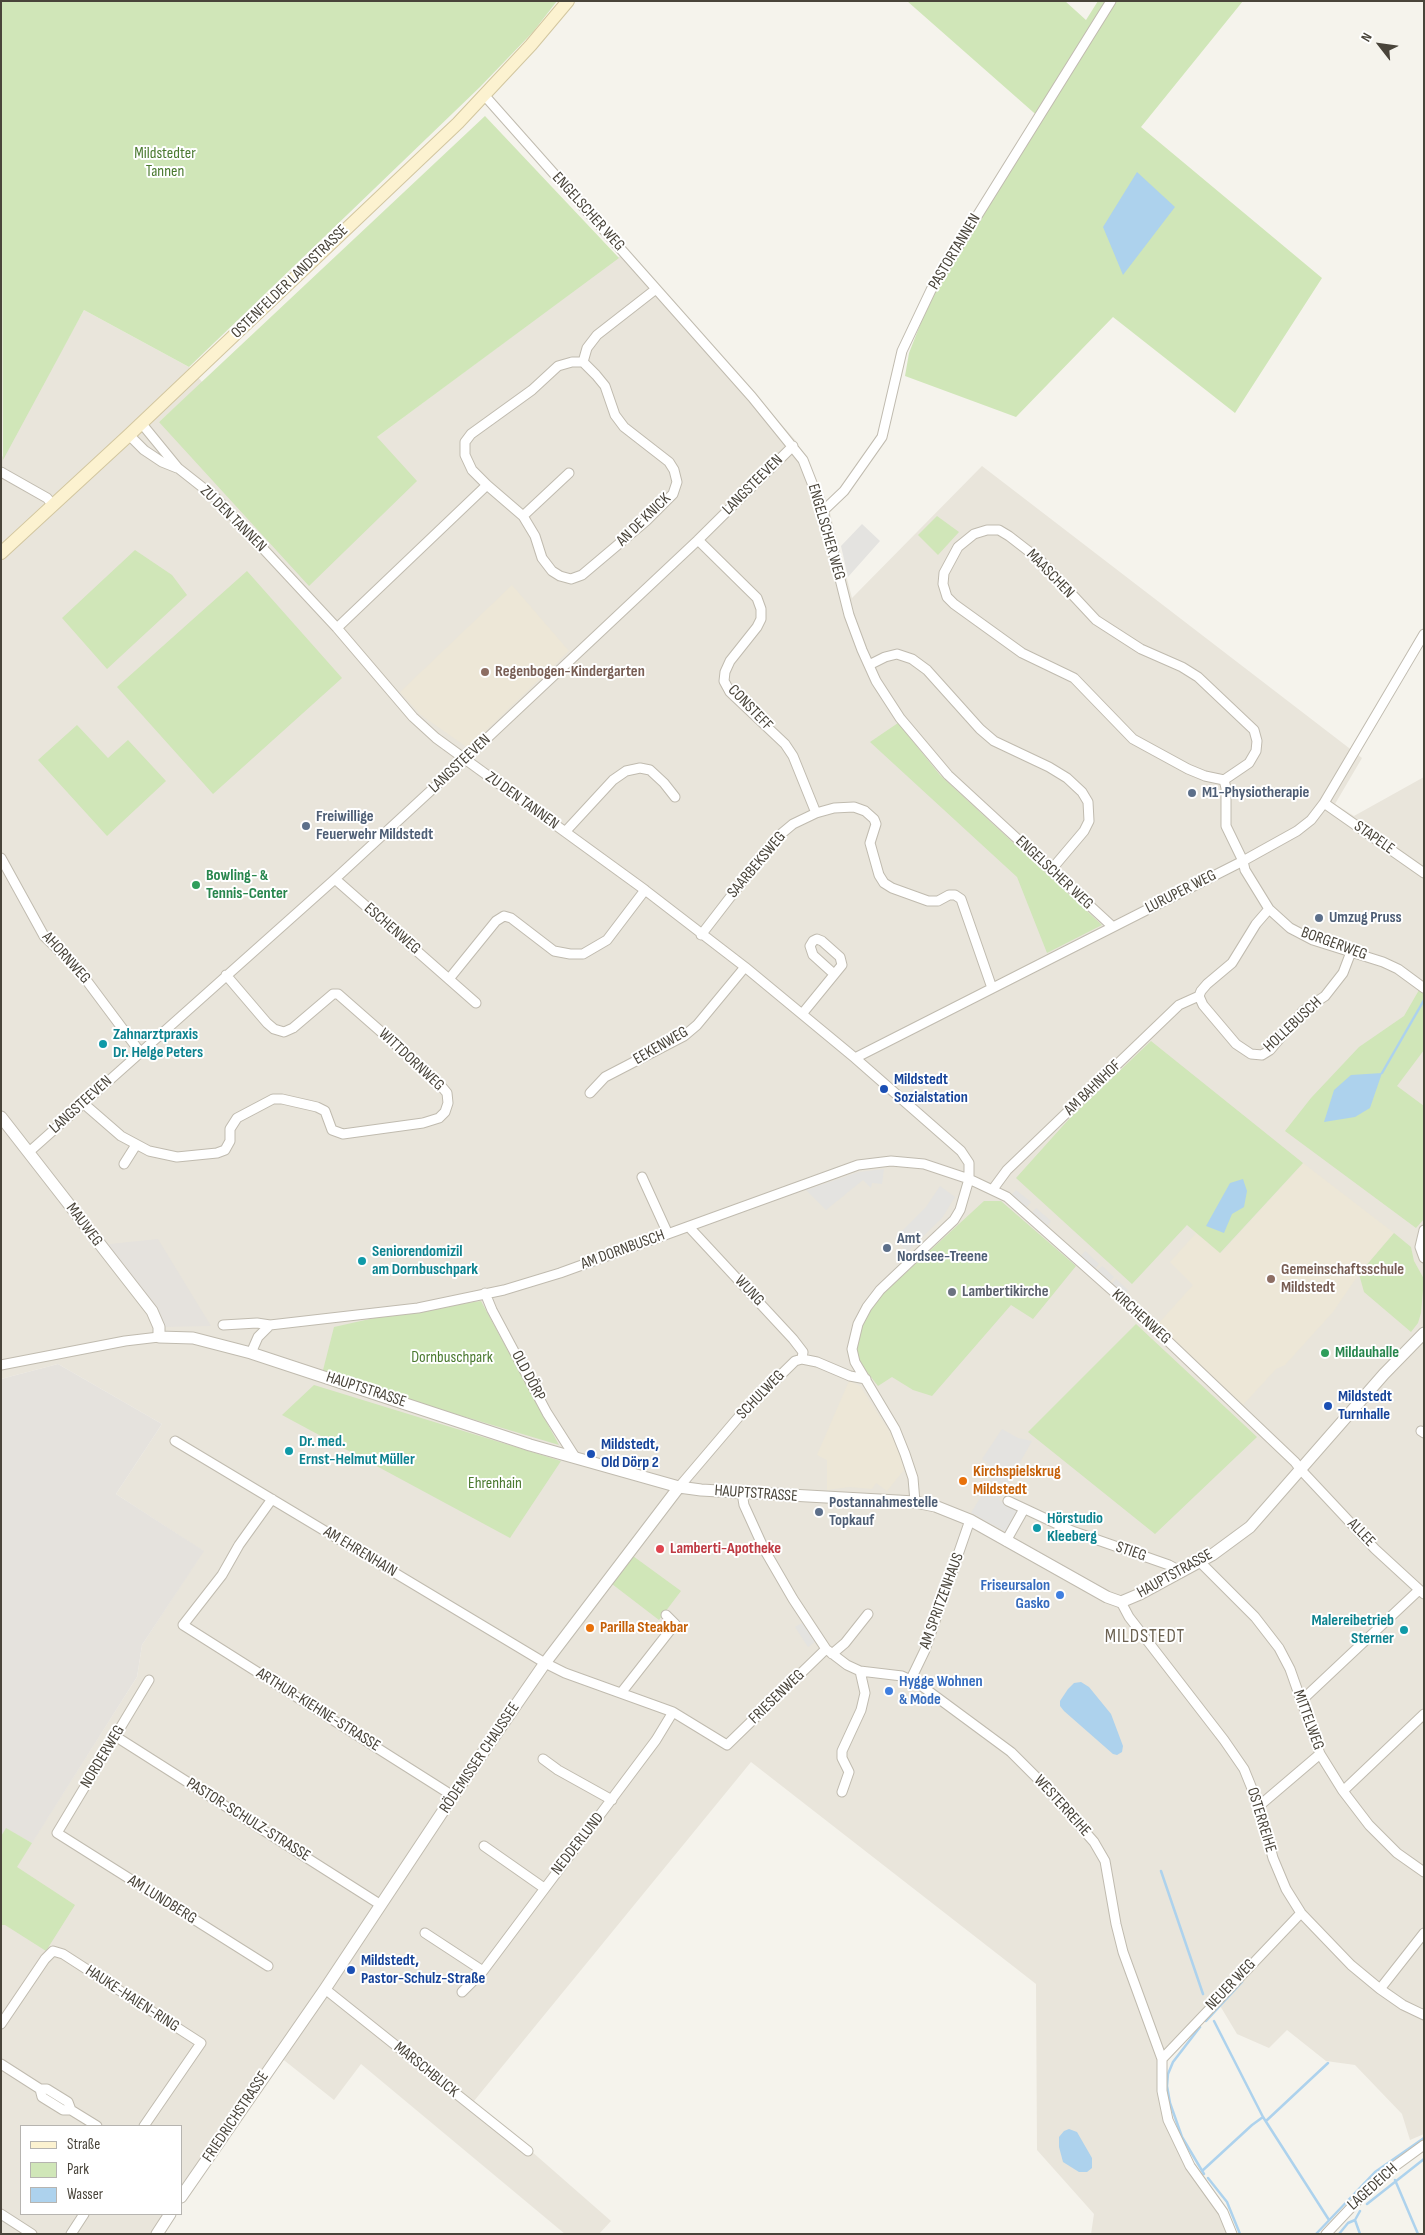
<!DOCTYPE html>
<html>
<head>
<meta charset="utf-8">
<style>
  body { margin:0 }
  #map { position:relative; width:1425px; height:2235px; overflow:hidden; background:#f5f3ec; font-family:"Sofia Sans Condensed",sans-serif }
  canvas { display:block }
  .frame { position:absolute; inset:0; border:2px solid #49443a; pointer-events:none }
  .legend { position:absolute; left:20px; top:2125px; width:162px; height:90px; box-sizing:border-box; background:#fff; border:1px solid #b6b4b0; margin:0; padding:6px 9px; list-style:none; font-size:15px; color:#49443a }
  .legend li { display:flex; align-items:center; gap:10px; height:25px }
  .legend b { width:25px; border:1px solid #b6b4b0 }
  .north { position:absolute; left:1355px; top:20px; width:50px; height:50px; -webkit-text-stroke:4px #fff; paint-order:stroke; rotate:300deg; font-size:14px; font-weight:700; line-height:20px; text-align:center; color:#49443a }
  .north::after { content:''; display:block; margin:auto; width:18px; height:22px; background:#49443a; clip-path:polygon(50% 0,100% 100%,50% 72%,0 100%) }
</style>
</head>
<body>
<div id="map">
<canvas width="1425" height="2235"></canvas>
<div class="frame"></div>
<ul class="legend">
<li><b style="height:6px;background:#fcf2d0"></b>Straße</li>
<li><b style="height:14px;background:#d0e6b8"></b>Park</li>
<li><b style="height:14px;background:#add2ed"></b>Wasser</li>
</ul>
<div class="north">N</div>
</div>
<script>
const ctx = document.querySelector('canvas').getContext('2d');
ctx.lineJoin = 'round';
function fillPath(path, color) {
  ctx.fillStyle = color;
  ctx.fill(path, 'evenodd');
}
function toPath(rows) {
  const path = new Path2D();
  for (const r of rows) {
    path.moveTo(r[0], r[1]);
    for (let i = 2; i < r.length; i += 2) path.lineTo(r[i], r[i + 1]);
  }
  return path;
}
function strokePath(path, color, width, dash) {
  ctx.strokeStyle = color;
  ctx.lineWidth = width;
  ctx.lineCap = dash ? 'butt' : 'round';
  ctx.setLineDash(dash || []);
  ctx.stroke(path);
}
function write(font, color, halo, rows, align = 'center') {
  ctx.font = font + ' "Sofia Sans Condensed",sans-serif';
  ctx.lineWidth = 4;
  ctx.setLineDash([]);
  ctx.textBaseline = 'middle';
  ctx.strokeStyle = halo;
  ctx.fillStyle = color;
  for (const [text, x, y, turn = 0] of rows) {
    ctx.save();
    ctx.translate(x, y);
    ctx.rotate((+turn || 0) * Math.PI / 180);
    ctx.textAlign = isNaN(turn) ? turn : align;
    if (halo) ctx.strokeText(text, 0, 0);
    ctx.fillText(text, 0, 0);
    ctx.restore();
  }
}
fillPath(toPath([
  [628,250,796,441,827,501,852,598,982,466,1362,758,1335,804,1354,816,1424,777,1424,2134,1410,2140,1402,2114,1355,2065,1326,2061,1287,2030,1269,2048,1237,2034,1219,2004,1167,2061,1164,2092,1171,2120,1194,2166,1226,2208,1236,2234,1091,2234,1094,2214,1037,2150,1036,1984,751,1762,474,2101,611,2221,599,2234,565,2234,361,2064,334,2100,275,2053,181,2190,181,2126,21,2126,21,2214,165,2214,152,2234,1,2234,1,1925,5,1925,16,1867,137,1677,142,1645,203,1551,116,1494,162,1424,58,1364,1,1379,1,459,84,310,189,367,203,383,159,422,377,437]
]), '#e9e5db');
fillPath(toPath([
  [158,1239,211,1326,159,1327,100,1245],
  [58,1364,162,1424,116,1494,204,1551,142,1645,137,1677,32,1843,6,1829,1,1836,1,1379]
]), '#e5e2dd');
fillPath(toPath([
  [512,585,569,651,468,748,421,715,400,692],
  [1303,1163,1394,1233,1359,1274,1333,1312,1285,1365,1276,1369,1243,1405,1158,1324,1193,1285,1170,1262,1196,1233,1221,1253],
  [849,1381,860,1386,897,1443,904,1470,887,1491,876,1483,872,1489,849,1487,827,1490,827,1460,817,1455]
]), '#ede7d7');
fillPath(toPath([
  [1,1,557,1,533,32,480,87,189,367,84,310,3,460],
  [907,1,1065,1,1086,20,1098,1,1243,1,1141,127,1322,278,1235,413,1113,317,1016,417,905,376,909,353,931,297,1041,119],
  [485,116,619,258,377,437,417,481,309,586,159,422],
  [937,516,959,532,938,555,918,535],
  [135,550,172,575,187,595,107,669,62,618],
  [247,571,342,678,213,794,117,687],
  [898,723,940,775,1102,925,1047,953,1017,877,870,742],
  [77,725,108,758,128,740,166,781,107,836,38,760],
  [1419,990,1424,994,1424,1050,1397,1086,1424,1106,1424,1219,1416,1228,1285,1131,1311,1098,1359,1047,1404,1016],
  [1151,1041,1303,1163,1220,1253,1187,1225,1132,1284,1016,1178,1069,1119],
  [984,1201,1001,1201,1076,1266,1033,1319,1011,1305,932,1396,913,1390,892,1377,878,1386,859,1362,855,1343,860,1323,873,1303],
  [1394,1233,1411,1247,1414,1261,1424,1279,1421,1313,1418,1323,1411,1332,1364,1292,1359,1274],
  [481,1301,559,1445,322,1374,334,1327,392,1314],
  [1136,1324,1257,1437,1155,1534,1028,1432],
  [314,1385,561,1461,510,1538,282,1415],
  [633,1556,681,1591,659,1620,612,1584],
  [6,1828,32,1843,17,1867,75,1905,46,1951,5,1925,1,1925,1,1836]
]), '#d0e6b8');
fillPath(toPath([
  [862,524,880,541,848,577,841,546],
  [884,1169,882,1184,872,1183,871,1188,863,1180,826,1210,806,1190,859,1172],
  [940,1186,955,1197,942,1218,907,1252,895,1238,926,1207],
  [1016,1190,1031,1202,1026,1208,1011,1195],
  [1036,1208,1051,1221,1047,1226,1032,1213],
  [1085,1251,1099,1264,1095,1269,1080,1257],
  [1102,1266,1114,1277,1109,1282,1097,1271],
  [1116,1279,1128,1290,1123,1295,1111,1285],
  [1002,1429,1018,1438,1032,1441,999,1500,1018,1510,1006,1532,971,1513,997,1470,982,1459],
  [802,1623,815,1642,808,1647,795,1627]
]), '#e4e3e0');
fillPath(toPath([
  [1137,172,1175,207,1123,275,1103,227],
  [1382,1073,1370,1108,1355,1117,1324,1122,1334,1090,1351,1075],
  [1243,1179,1247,1191,1244,1207,1232,1214,1224,1233,1206,1226,1230,1183],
  [1081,1682,1089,1687,1111,1714,1123,1746,1122,1752,1117,1755,1113,1754,1064,1711,1060,1706,1060,1701,1068,1689,1074,1683],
  [1069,2129,1077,2132,1092,2158,1092,2168,1087,2172,1079,2172,1063,2162,1059,2147,1059,2137,1064,2131]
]), '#add2ed');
strokePath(toPath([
  [1382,1073,1424,1000],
  [1161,1871,1203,1994],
  [1206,2021,1242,1982],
  [1214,2021,1263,2117,1329,2220],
  [1200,2027,1173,2062,1168,2074,1167,2086,1170,2103,1182,2137,1204,2174],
  [1266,2121,1328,2063],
  [1202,2171,1252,2125,1263,2117],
  [1208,2178,1227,2202,1240,2234],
  [1395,2180,1418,2234],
  [1367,2204,1424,2159],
  [1355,2220,1360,2234],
  [1316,2234,1375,2172,1424,2138],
  [1339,2234,1348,2223,1355,2220,1360,2211]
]), '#add2ed', 2.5);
const minor = toPath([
  [485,96,752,397,803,460,823,511,849,615,862,650,876,681,900,718,948,775,1113,927],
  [572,362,583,362,596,375,605,386,615,415,624,427,669,462,674,470,677,482,673,494,646,521,582,575,571,579,560,576,552,571,542,558,535,536,523,516,487,485,472,470,465,455,465,442,471,434,532,390,558,366,572,362],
  [583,362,587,348,597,335,656,289],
  [142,424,178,468,216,498,337,628,413,717,436,738,645,890,745,967,855,1058,961,1151,969,1163,969,1179,960,1210,954,1220,880,1290,867,1307,858,1324,852,1349,855,1362,895,1429,905,1454,913,1478,915,1502],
  [129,435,144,450,162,462,177,468],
  [1,472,47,498,52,504],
  [823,511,844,491,882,437,902,351,931,290,1111,1],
  [523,516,569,473],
  [698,540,757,598,761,609,761,619,757,627,730,661,725,672,724,681,730,692,785,744,793,756,816,813],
  [337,628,487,485],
  [869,665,885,657,897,654,912,659,927,670,980,729,994,741,1049,767,1067,778,1082,792,1088,802,1089,821,1084,831,1051,870],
  [1224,780,1249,763,1256,751,1257,741,1254,730,1198,677,1182,667,1141,649,1096,620,1040,560,1009,536,999,530,987,530,974,534,958,547,944,573,943,584,947,597,954,604,1022,653,1074,678,1133,739,1188,769,1205,776,1224,780,1226,788,1226,826,1243,861,1245,870,1269,909,1290,928,1313,940,1383,962,1398,969,1424,988],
  [1324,803,1424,873],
  [565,832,613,780,626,771,640,768,650,770,664,783,675,797],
  [1,858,44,936,78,969,140,1052],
  [335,879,476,1003],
  [1269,909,1256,924,1232,963,1207,984,1201,991,1199,996,1203,1005,1236,1044,1251,1054,1262,1055,1270,1050,1303,1011,1325,996,1343,973,1351,952],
  [701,935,762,856,781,834,793,824,816,813,834,808,854,807,865,811,874,819,876,824,870,843,879,875,884,883,892,888,928,901,938,901,949,895,955,895,961,899,992,988],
  [449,979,496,921,504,916,511,918,554,951,570,954,583,954,607,940,645,890],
  [802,1014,842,965,840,957,822,941,817,939,813,941,810,946,813,955,834,974],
  [855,1058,1243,861,1297,831,1311,820,1324,803,1424,634],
  [590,1093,605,1077,684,1036,697,1025,745,967],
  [83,1103,121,1136,149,1151,177,1157,217,1153,225,1150,230,1141,230,1129,237,1118,273,1099,282,1099,317,1107,325,1111,332,1130,343,1134,423,1123,439,1118,445,1112,448,1103,447,1093,436,1080,338,994,333,994,293,1028,284,1032,274,1029,267,1023,226,975],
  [29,1152,335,879,465,759,698,540,793,446],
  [124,1164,136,1145],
  [642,1177,668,1234],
  [993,1189,1007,1170,1179,1005,1199,996],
  [689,1227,793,1339,803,1352,802,1359],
  [1424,1230,1420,1247,1424,1258],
  [485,1293,492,1310,547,1413,575,1457],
  [223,1325,257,1323,270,1325],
  [251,1353,258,1337,270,1325,418,1308,504,1290,560,1273,858,1165,891,1161,924,1164,969,1179,1007,1197,1150,1324,1295,1462,1301,1470,1375,1549,1424,1594],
  [1,1365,125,1341,159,1337],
  [1421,1431,1424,1433],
  [175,1441,545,1663,565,1673,673,1712,727,1745,826,1649],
  [679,1487,742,1413,795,1361,802,1359,817,1362,850,1376,866,1379],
  [742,1493,744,1505,764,1549,793,1599,826,1649,847,1665,860,1671,902,1676,919,1684,1011,1752,1043,1784,1094,1842,1105,1861,1116,1924,1123,1952,1162,2059,1162,2091,1168,2120,1190,2166,1223,2212,1232,2234],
  [272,1499,239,1545,222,1575,183,1625,453,1796],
  [1008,1501,1072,1531,1169,1565,1182,1572],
  [1006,1541,1024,1509],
  [1200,1562,1255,1617,1279,1648,1290,1669,1320,1754,1343,1791,1369,1825,1397,1853,1424,1872],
  [1121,1602,1129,1617,1224,1740,1244,1769,1259,1806,1273,1858,1286,1889,1301,1913,1351,1965,1380,1989,1403,2005,1424,2015],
  [832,1654,845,1643,868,1614],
  [911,1679,925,1650,970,1520],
  [149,1680,57,1833,268,1966],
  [621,1693,675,1624,666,1615],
  [1301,1701,1419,1590],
  [115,1736,381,1905],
  [543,1759,558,1770,612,1800],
  [1343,1791,1424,1714],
  [842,1792,849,1772,842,1758,842,1751,861,1710,865,1693,860,1671],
  [1259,1806,1320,1754],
  [484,1846,544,1888],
  [425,1933,483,1971],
  [325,1989,528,2151],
  [1380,1989,1424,1933],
  [462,1992,483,1971,656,1740,673,1712],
  [1,2024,45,1959,53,1951,63,1954,201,2043,144,2126],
  [1162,2059,1301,1913],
  [1,2064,40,2089,47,2089,68,2102,71,2110],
  [40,2089,42,2097,63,2110,71,2110,97,2126],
  [1,2214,32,2234],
  [71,2234,84,2214],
  [1326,2234,1380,2177,1424,2145]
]);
const tertiary = toPath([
  [1,1117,152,1311,159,1327,159,1337,193,1338,251,1353,530,1445,679,1487,701,1490,915,1502,935,1506,970,1520,1107,1597,1121,1602,1140,1594,1212,1555,1250,1527,1384,1374,1424,1333],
  [181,2197,325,1989,453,1796,545,1663,679,1487],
  [157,2234,170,2214]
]);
const secondary = toPath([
  [1,553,129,435,458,123,531,45,568,1]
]);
strokePath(minor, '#c0bbaf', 11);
strokePath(tertiary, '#c0bbaf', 13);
strokePath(secondary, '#d2c69f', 14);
strokePath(minor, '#fff', 9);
strokePath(tertiary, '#fff', 11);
strokePath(secondary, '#fcf2d0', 12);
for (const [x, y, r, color] of [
  [485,672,5,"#8d6e63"],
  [1192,793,5,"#5c6f8a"],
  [306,826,5,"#5c6f8a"],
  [196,885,5,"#2e9e5b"],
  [1319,918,5,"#5c6f8a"],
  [103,1044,5,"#0f9aa8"],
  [884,1089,5,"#1a4fb4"],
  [887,1248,5,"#5c6f8a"],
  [362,1261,5,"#0f9aa8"],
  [1271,1279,5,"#8d6e63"],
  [952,1292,5,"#6b7280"],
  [1325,1353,5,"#2e9e5b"],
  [1328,1406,5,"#1a4fb4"],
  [289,1451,5,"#0f9aa8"],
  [591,1454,5,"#1a4fb4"],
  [963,1481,5,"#e8710a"],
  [819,1512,5,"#5c6f8a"],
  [1037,1528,5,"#0f9aa8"],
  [660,1549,5,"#e0444e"],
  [1060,1595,5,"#3f7fe0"],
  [590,1628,5,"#e8710a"],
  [1404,1630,5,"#0f9aa8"],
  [889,1691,5,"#3f7fe0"],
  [351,1970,5,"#1a4fb4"]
]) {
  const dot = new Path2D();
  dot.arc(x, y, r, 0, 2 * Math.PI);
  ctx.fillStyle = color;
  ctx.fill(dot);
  strokePath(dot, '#fff', 2);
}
write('16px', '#4a792f', '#fff', [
  ["Mildstedter",165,154],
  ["Tannen",165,172],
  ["Dornbuschpark",452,1358],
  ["Ehrenhain",495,1484]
]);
write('16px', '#49443a', '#fff', [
  ["ENGELSCHER WEG",588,212,48],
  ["PASTORTANNEN",955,252,-59],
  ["OSTENFELDER LANDSTRASSE",290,282,-44],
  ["LANGSTEEVEN",753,485,-45],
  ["ZU DEN TANNEN",233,519,45],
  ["AN DE KNICK",644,520,-44],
  ["ENGELSCHER WEG",826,532,74],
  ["MAASCHEN",1050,574,46],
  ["CONSTEFF",750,708,46],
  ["LANGSTEEVEN",460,764,-43],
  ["ZU DEN TANNEN",522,801,36],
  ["STAPELE",1374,838,35],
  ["SAARBEKSWEG",757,865,-50],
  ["ENGELSCHER WEG",1054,873,43],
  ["LURUPER WEG",1181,892,-27],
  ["ESCHENWEG",392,929,41],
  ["BORGERWEG",1334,944,20],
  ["AHORNWEG",66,958,48],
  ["HOLLEBUSCH",1293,1025,-43],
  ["EEKENWEG",661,1046,-30],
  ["WITTDORNWEG",411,1060,43],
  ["AM BAHNHOF",1093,1088,-44],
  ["LANGSTEEVEN",81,1105,-42],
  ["MAUWEG",84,1225,53],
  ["AM DORNBUSCH",623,1250,-20],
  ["WUNG",749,1291,47],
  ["KIRCHENWEG",1141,1317,42],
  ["OLD DÖRP",528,1376,62],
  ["HAUPTSTRASSE",366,1390,18],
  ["SCHULWEG",761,1395,-46],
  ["HAUPTSTRASSE",756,1494,4],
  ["ALLEE",1361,1533,46],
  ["AM EHRENHAIN",360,1552,31],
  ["STIEG",1131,1552,19],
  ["HAUPTSTRASSE",1175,1574,-29],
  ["AM SPRITZENHAUS",942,1601,-70],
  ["FRIESENWEG",777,1697,-44],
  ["ARTHUR-KIEHNE-STRASSE",318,1710,32],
  ["MITTELWEG",1308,1720,70],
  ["NORDERWEG",103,1757,-59],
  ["RÖDEMISSER CHAUSSEE",480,1758,-56],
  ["WESTERREIHE",1062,1806,48],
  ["PASTOR-SCHULZ-STRASSE",248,1820,32],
  ["OSTERREIHE",1261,1820,73],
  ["NEDDERLUND",578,1844,-52],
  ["AM LUNDBERG",162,1900,32],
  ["NEUER WEG",1231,1985,-46],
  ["HAUKE-HAIEN-RING",132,1999,33],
  ["MARSCHBLICK",426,2070,39],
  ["FRIEDRICHSTRASSE",236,2117,-56],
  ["LAGEDEICH",1373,2187,-42]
]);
write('bold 16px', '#785e54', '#fff', [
  ["Regenbogen-Kindergarten",495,672],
  ["Gemeinschaftsschule",1281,1270],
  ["Mildstedt",1281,1288]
], 'left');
write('bold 16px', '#4e5e75', '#fff', [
  ["M1-Physiotherapie",1202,793],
  ["Freiwillige",316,817],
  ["Feuerwehr Mildstedt",316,835],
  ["Umzug Pruss",1329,918],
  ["Amt",897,1239],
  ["Nordsee-Treene",897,1257],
  ["Postannahmestelle",829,1503],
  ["Topkauf",829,1521]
], 'left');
write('bold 16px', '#27864d', '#fff', [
  ["Bowling- &",206,876],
  ["Tennis-Center",206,894],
  ["Mildauhalle",1335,1353]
], 'left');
write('bold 16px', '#0d838f', '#fff', [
  ["Zahnarztpraxis",113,1035],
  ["Dr. Helge Peters",113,1053],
  ["Seniorendomizil",372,1252],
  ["am Dornbuschpark",372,1270],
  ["Dr. med.",299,1442],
  ["Ernst-Helmut Müller",299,1460],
  ["Hörstudio",1047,1519],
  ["Kleeberg",1047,1537],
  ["Malereibetrieb",1394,1621,"right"],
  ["Sterner",1394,1639,"right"]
], 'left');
write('bold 16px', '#164399', '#fff', [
  ["Mildstedt",894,1080],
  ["Sozialstation",894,1098],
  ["Mildstedt",1338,1397],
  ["Turnhalle",1338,1415],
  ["Mildstedt,",601,1445],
  ["Old Dörp 2",601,1463],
  ["Mildstedt,",361,1961],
  ["Pastor-Schulz-Straße",361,1979]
], 'left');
write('bold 16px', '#5b616d', '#fff', [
  ["Lambertikirche",962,1292]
], 'left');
write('bold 16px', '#c56008', '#fff', [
  ["Kirchspielskrug",973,1472],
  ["Mildstedt",973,1490],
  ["Parilla Steakbar",600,1628]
], 'left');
write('bold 16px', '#be3a42', '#fff', [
  ["Lamberti-Apotheke",670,1549]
], 'left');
write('bold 16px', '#366cbe', '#fff', [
  ["Friseursalon",1050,1586],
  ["Gasko",1050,1604],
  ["Hygge Wohnen",899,1682,"left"],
  ["& Mode",899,1700,"left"]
], 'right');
ctx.letterSpacing = '1px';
write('19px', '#6c6252', '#fff', [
  ["MILDSTEDT",1145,1637]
]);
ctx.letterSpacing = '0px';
</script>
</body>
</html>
